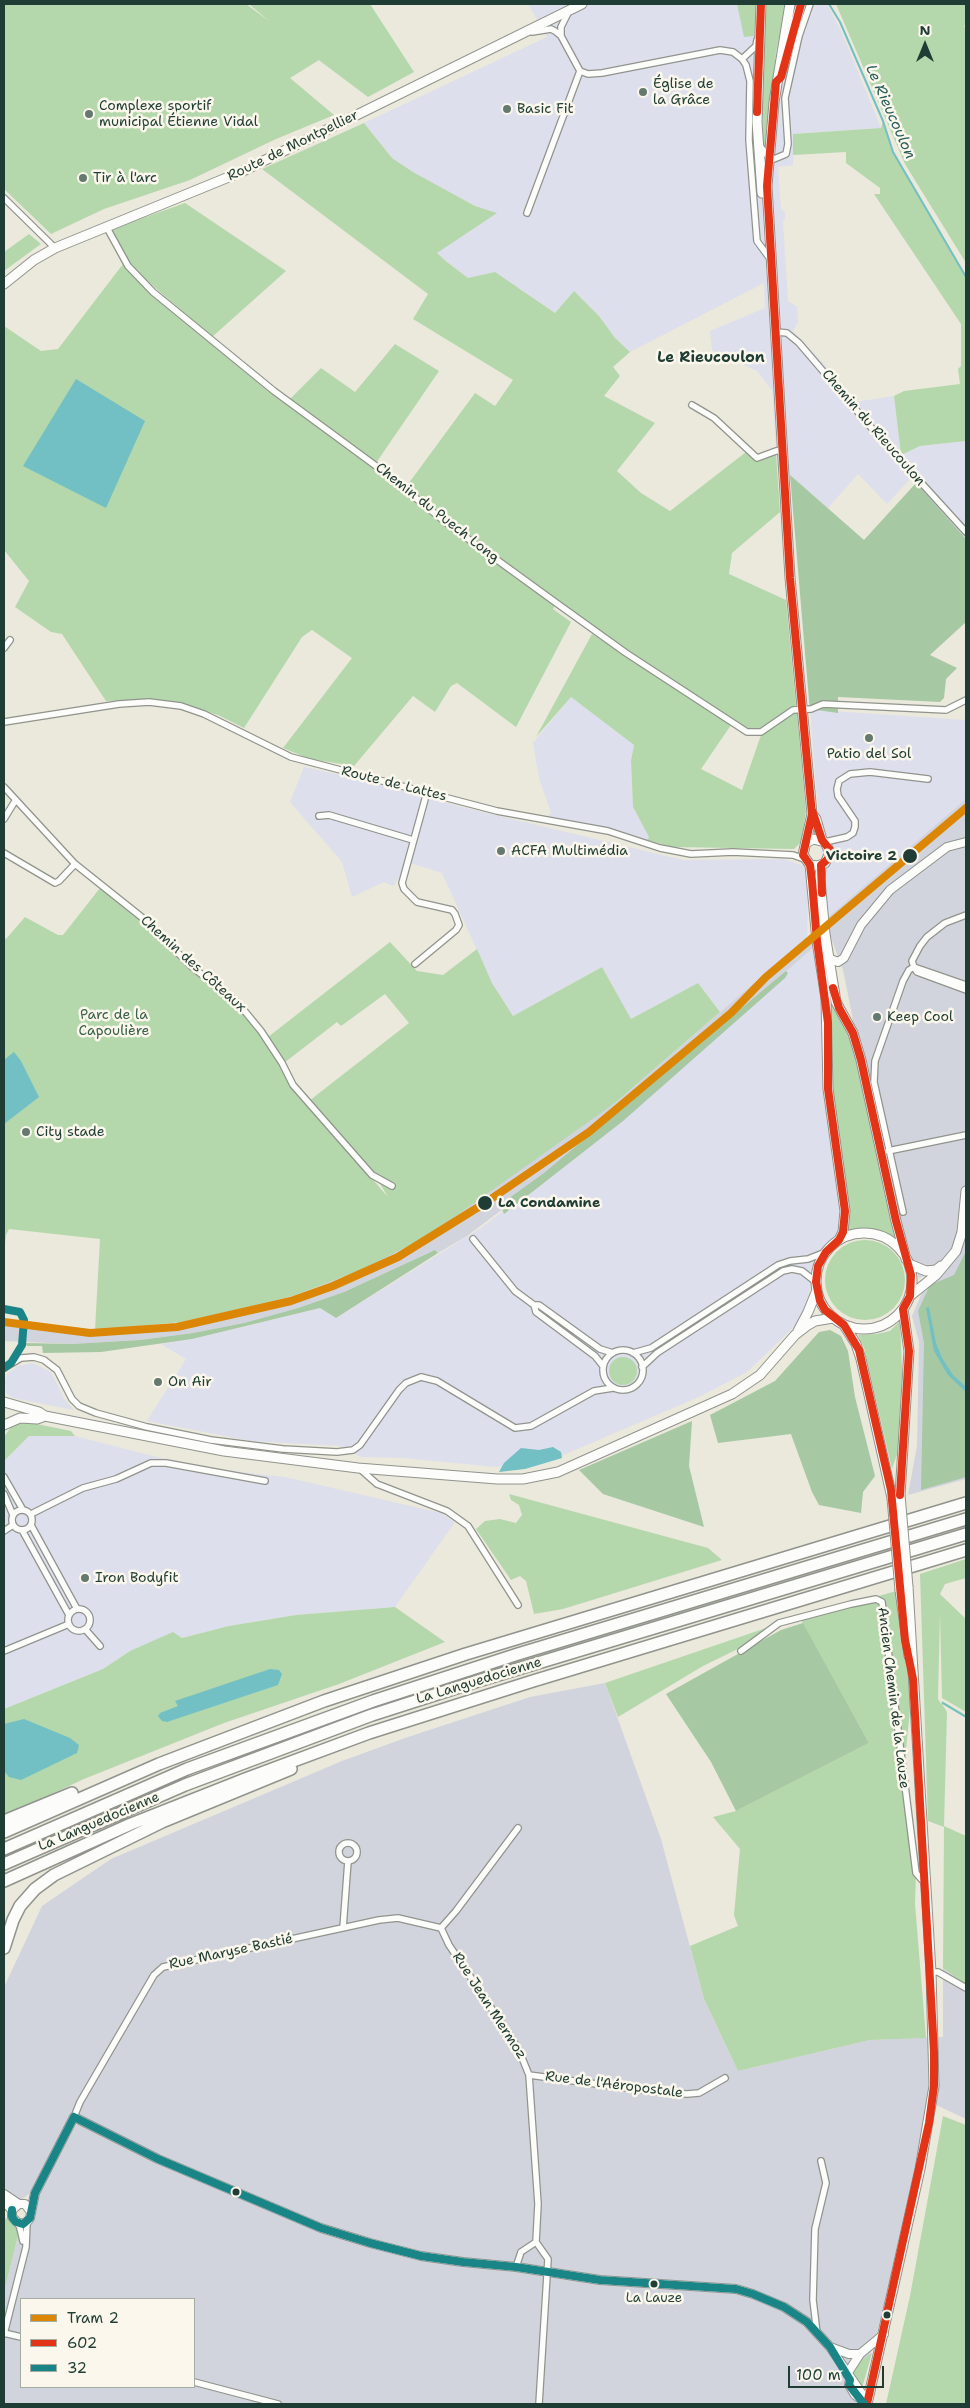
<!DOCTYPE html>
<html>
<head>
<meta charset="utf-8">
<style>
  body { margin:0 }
  #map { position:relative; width:970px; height:2408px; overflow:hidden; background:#ebe8dc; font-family:"Shantell Sans",sans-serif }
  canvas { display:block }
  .frame { position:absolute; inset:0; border:5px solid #1f3d34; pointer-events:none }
  .legend { position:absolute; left:20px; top:2298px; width:175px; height:90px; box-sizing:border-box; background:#fbf7ec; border:1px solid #a3ada2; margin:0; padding:6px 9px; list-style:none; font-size:15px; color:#1f3d34 }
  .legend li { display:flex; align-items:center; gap:10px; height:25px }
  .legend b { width:25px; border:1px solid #a3ada2 }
  .north { position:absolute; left:900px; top:20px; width:50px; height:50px; -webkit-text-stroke:4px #fbf7ec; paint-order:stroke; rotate:0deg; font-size:14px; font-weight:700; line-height:20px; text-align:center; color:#1f3d34 }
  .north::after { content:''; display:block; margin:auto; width:18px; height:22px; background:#1f3d34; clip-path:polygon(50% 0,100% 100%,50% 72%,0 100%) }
  .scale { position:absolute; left:788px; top:2366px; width:96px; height:22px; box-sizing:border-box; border:2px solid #1f3d34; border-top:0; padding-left:6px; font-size:15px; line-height:18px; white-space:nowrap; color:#1f3d34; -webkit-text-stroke:4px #fbf7ec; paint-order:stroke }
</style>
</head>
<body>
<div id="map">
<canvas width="970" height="2408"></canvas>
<div class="frame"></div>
<ul class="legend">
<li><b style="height:6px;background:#dc8605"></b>Tram 2</li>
<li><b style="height:6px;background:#e43417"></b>602</li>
<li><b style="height:6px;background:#1a8587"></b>32</li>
</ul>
<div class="north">N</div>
<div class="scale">100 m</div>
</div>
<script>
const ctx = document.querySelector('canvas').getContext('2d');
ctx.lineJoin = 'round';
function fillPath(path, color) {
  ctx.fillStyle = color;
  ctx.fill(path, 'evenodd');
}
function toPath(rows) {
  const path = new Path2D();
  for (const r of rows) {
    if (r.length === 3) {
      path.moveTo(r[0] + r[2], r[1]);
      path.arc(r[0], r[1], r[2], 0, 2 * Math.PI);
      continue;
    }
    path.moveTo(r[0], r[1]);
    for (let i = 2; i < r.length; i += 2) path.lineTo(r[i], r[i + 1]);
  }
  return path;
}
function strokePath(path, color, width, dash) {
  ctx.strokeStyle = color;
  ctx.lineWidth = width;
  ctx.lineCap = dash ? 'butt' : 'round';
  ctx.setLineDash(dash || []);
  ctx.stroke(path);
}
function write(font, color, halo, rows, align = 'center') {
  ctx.font = font + ' "Shantell Sans",sans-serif';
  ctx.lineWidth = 5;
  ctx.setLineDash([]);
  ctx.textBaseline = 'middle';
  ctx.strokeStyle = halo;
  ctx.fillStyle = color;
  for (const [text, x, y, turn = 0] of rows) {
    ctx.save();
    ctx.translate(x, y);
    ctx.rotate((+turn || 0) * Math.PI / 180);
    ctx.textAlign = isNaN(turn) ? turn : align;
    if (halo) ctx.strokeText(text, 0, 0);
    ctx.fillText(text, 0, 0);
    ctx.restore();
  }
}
fillPath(toPath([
  [528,4,827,4,842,33,881,128,793,134,793,165,778,167,781,209,785,212,785,218,783,222,788,301,797,307,798,322,793,331,824,364,855,402,894,396,901,455,920,446,966,441,966,539,911,478,887,504,858,474,828,508,777,466,772,390,757,371,712,350,710,331,765,308,764,283,630,352,615,338,599,316,574,291,555,313,520,289,468,278,436,253,496,213,475,206,413,172,392,158,364,123,547,37],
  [571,697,634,745,631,761,633,807,649,837,647,840,547,817,551,813,539,778,533,743],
  [817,710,966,720,966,799,827,918,810,712],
  [304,767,373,782,458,806,683,860,784,859,804,866,808,891,807,937,720,1012,698,983,631,1020,602,967,513,1016,492,983,442,873,410,863,393,886,384,882,352,897,342,862,290,802],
  [815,946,823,994,826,1112,842,1215,839,1233,822,1250,815,1265,806,1309,796,1325,747,1372,701,1396,561,1456,521,1465,496,1467,403,1458,361,1457,340,1446,251,1441,147,1421,186,1359,161,1344,192,1339,320,1308,336,1318,481,1228,601,1135],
  [33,1363,51,1372,65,1400,74,1410,13,1398,6,1393,5,1381,7,1374,18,1366],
  [29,1436,75,1436,157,1457,223,1470,285,1477,441,1513,455,1522,395,1607,296,1615,230,1626,130,1651,103,1669,4,1709,4,1461]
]), '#dedfec');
fillPath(toPath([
  [966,799,966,1479,908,1495,917,1446,919,1342,912,1316,921,1295,943,1268,919,1278,901,1224,866,1085,843,970,830,935,827,918],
  [807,937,815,946,601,1135,467,1236,438,1253,435,1250,344,1292,298,1308,244,1323,193,1333,140,1340,72,1344,4,1341,4,1320,95,1330,143,1327,181,1322,293,1296,363,1269,615,1103],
  [605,1683,661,1839,704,1999,738,2071,870,2040,943,2037,943,1968,966,1985,966,2119,930,2102,916,2191,857,2404,4,2404,4,2292,20,2228,30,2229,37,2198,76,2125,82,2124,322,2231,351,2242,425,2260,459,2266,537,2274,545,2272,422,2253,324,2227,147,2151,71,2114,29,2194,7,2211,4,2210,4,1987,42,1906,111,1859,342,1761,408,1737,530,1697],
  [21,2299,194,2299,194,2387,21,2387]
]), '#d2d4dd');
fillPath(toPath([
  [4,4,246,4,269,21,249,4,370,4,414,72,368,97,316,58,319,60,290,78,334,115,276,139,190,180,104,209,51,234,4,189],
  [737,4,758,4,754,36,744,37],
  [765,4,786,4,776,52,766,146,763,144,763,134,762,80,765,35],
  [836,4,966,4,966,24,964,26,966,30,966,263,905,164],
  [883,121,893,152,966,277,966,441,920,446,901,455,894,396,904,391,960,384,958,369,961,366,961,324,874,194,880,194,880,188,846,163,846,152,793,155,793,134,881,128],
  [364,123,392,158,413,172,475,206,497,213,437,253,447,262,468,278,495,272,555,313,574,291,599,316,615,338,630,352,613,367,620,376,604,396,655,423,617,471,641,493,670,511,746,452,758,462,776,453,780,512,732,553,729,574,786,600,796,705,757,730,747,730,587,624,441,516,406,487,475,393,495,406,513,380,413,319,428,294,262,169],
  [185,203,286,271,212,337,129,265,109,230],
  [29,234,41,244,4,271,4,252],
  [123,264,152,293,555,605,553,609,571,622,516,727,457,683,451,686,435,712,413,696,354,766,310,759,283,748,352,658,312,630,302,637,244,728,218,715,182,704,155,699,106,701,62,634,51,632,15,607,29,581,4,550,4,326,41,351,58,349],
  [395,344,439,371,376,463,289,400,321,368,355,392],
  [592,634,731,725,701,769,742,790,761,735,797,712,806,812,801,842,794,849,673,847,647,840,649,837,633,807,631,761,634,745,571,697,536,737],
  [100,888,144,923,199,977,248,1015,277,1060,290,1086,388,1197,373,1172,309,1101,409,1023,385,994,341,1026,337,1022,284,1063,268,1037,390,942,417,971,443,975,477,949,492,983,513,1016,602,967,631,1019,698,983,720,1012,615,1103,453,1218,414,1243,363,1269,293,1296,239,1309,181,1322,95,1330,100,1239,9,1229,6,1235,4,1251,4,937,6,939,25,917,58,935,63,935],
  [831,993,854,1049,897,1241,885,1232,879,1231,856,1229,848,1231,848,1204,831,1077,832,1019,828,994],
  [865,1280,40],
  [900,1321,904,1417,898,1451,892,1469,864,1348,858,1335,877,1334,890,1331],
  [623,1371,14],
  [22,1421,71,1431,75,1436,29,1436,4,1461,4,1437,11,1427],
  [509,1494,708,1548,722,1560,563,1609,534,1614,526,1581,520,1576,511,1580,476,1529,485,1521,500,1519,516,1523,522,1515,519,1505,511,1500],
  [966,1559,966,1578,945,1584,940,1594,966,1619,966,1712,942,1698,940,1614,938,1699,941,1704,942,1701,966,1715,966,1718,942,1704,947,1712,944,1826,966,1836,966,1985,943,1968,944,1827,928,1821,920,1574],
  [900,1590,913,1679,903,1780,916,1873,915,1904,926,2038,870,2040,738,2071,704,1999,690,1946,738,1926,734,1915,740,1849,713,1817,736,1811,869,1743,800,1618],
  [395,1607,445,1642,339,1684,224,1723,84,1779,4,1816,4,1709,103,1669,130,1651,173,1632,182,1638,229,1626,296,1615],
  [766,1628,748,1644,703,1666,618,1717,605,1683],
  [943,2116,966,2125,966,2404,886,2404,910,2296],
  [4,2217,20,2228,4,2292],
  [872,2353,862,2388,852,2374,853,2370,857,2363]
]), '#b4d8ac');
fillPath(toPath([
  [790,475,864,540,916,483,966,539,966,622,930,655,957,668,946,679,944,698,940,702,838,697,838,713,817,710,810,712],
  [786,971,788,973,785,978,623,1121,504,1214,501,1206,508,1199,544,1173],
  [435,1250,438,1253,336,1318,320,1308,192,1339,101,1352,43,1353,42,1346,27,1346,25,1343,72,1344,140,1340,193,1333,244,1323,298,1308,344,1292],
  [966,1251,966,1477,921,1490,924,1343,918,1311,930,1285,954,1275],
  [830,1330,841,1336,848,1351,855,1397,875,1476,863,1492,861,1513,819,1505,812,1492,791,1434,718,1443,710,1415,775,1381,819,1332],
  [692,1421,689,1466,704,1527,603,1494,579,1470],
  [803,1623,869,1743,736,1811,711,1762,666,1694,781,1630]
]), '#a6c8a2');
fillPath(toPath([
  [76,379,145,421,106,508,23,466],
  [14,1052,21,1061,39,1097,4,1124,4,1060],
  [929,1307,936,1343,942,1358,953,1375,966,1387,966,1392,948,1375,934,1351,926,1308],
  [553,1447,561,1452,562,1458,525,1469,499,1472,504,1463,521,1448,539,1450],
  [270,1669,279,1670,282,1674,278,1685,167,1722,162,1721,158,1716,160,1713,178,1706,175,1701],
  [24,1719,70,1738,79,1745,77,1753,21,1780,9,1777,4,1771,4,1724]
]), '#72bfc4');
strokePath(toPath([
  [829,4,840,22,883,121,893,152,966,277],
  [943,1703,966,1717]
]), '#72bfc4', 2);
const minor = toPath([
  [561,36,561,27,568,13],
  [742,59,756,46,757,40],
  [580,71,588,74,602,73,720,50,733,52,742,59,746,65,750,81,749,140,757,241,768,256],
  [761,147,768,157,774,159,786,154,788,144,785,98,799,36,810,4],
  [4,198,55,248],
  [527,213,580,71,561,36,555,31,551,29,532,32],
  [106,226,128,266,153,292,274,391,376,466,449,525,555,602,626,653,747,732,761,732,793,710,811,709,823,704,946,710,966,700],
  [777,332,787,333,799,343,875,432,966,532],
  [692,405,714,418,757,458,776,451,782,450],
  [4,648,10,640],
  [4,722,119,704,149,702,181,706,204,714,291,757,497,811,608,831,660,848,691,854,733,852,793,855,804,859],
  [4,787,75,864,144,919,191,966,238,1003,261,1031,282,1063,293,1085,372,1175,392,1186],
  [319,816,329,815,413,840],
  [4,819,15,801],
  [825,842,847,837,853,833,855,827,855,821,838,796,837,789,839,781,850,774,870,772,928,779],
  [4,853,55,883,59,881,75,864],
  [415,964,456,930,459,925,455,914,452,910,417,902,404,889,402,883,427,792],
  [914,967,917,972,966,990],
  [914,967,966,985],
  [888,1151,966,1135],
  [903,1212,874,1082,875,1061,903,981,909,970,914,967,912,961,920,946,927,937,945,923,966,915],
  [473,1239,515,1291,534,1305,536,1312,595,1356,603,1366],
  [534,1305,539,1305,600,1349,613,1353],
  [623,1370,20],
  [633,1353,651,1348,778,1265,790,1261,808,1259,826,1252],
  [642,1367,657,1353,783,1271,792,1269,802,1271,816,1282],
  [4,1368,21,1358,34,1357,44,1360,57,1370,72,1399,79,1406,96,1413,147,1427,211,1440,283,1449,337,1452,353,1450,360,1445,399,1390,406,1383,421,1377,437,1381,515,1428,531,1426,594,1391,613,1388],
  [360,1469,377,1484,447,1511,468,1526,518,1605],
  [4,1477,23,1510],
  [4,1494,13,1515],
  [22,1520,10],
  [31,1514,83,1488,116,1479,151,1463,166,1463,265,1481],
  [31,1525,77,1609],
  [22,1530,69,1615],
  [4,1531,13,1525],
  [79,1620,11],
  [85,1629,100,1646],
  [4,1651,69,1624],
  [741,1651,779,1623,851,1604,876,1599,882,1602,916,1873,922,1880,926,1881],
  [348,1852,9],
  [343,1928,348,1861],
  [441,1928,449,1945,518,2048,529,2075,538,2204,536,2242,548,2259,539,2404],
  [441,1928,456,1911,518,1828],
  [931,1972,938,1972,966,1988],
  [529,2075,657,2092,687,2094,699,2093,725,2078],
  [74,2117,80,2102,154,1975,163,1967,379,1920,398,1918,441,1928],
  [19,2224,23,2241],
  [516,2267,521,2252,536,2242],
  [4,2333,21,2337],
  [817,2333,813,2300,815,2229,826,2183,821,2161],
  [4,2334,26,2247,27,2222],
  [194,2382,278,2404]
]);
const tertiary = toPath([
  [828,958,838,962,844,958,861,925,890,890,947,847,966,842],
  [4,2194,19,2204],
  [4,2202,12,2210],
  [31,2212,25,2204,19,2204,12,2210,12,2217,19,2224,27,2222,30,2218,35,2193,74,2117,158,2159,321,2228,370,2243,421,2256,463,2262,516,2267,600,2280,736,2289,753,2294,784,2307,807,2322,830,2347,862,2394,864,2404],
  [830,2347,849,2354,860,2354,884,2334],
  [847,2374,860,2354],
  [850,2380,849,2385,855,2395,862,2400]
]);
const primary = toPath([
  [761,4,757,122,762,193],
  [790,4,774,102,767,186,790,578,812,814,803,855,810,865,818,866,825,863,830,853,825,842,813,839,806,843],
  [784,64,801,4],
  [4,284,34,260,55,248,241,172,582,4],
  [812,814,816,819,822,840],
  [810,865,817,941,826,999,828,1089,845,1211,843,1232,839,1240],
  [821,865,820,880,825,934,836,1002,853,1033,861,1060,896,1221,906,1259],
  [864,1281,48],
  [909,1264,926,1271,936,1270,941,1266],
  [910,1296,936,1275,956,1251,962,1232,966,1191],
  [844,1325,856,1344,861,1359,892,1498],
  [798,1331,808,1312,817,1290],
  [4,1402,39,1412,45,1416,224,1451,358,1468,497,1479,523,1479,558,1472,732,1394,760,1375,795,1335,808,1325,815,1321,833,1318],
  [4,1425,20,1418,37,1419,45,1416],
  [900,1495,909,1351,903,1309],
  [900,1590,909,1656],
  [867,2404,920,2169,934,2086,931,1972,908,1587]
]);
const motorway = toPath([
  [4,1821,72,1793],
  [4,1832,159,1764,324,1701,466,1654,966,1503],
  [4,1849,187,1769,373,1701,518,1654,966,1519],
  [4,1864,185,1785,372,1715,478,1681,966,1534],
  [4,1881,131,1824,245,1779,369,1733,533,1681,966,1550],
  [4,1948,13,1920,20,1906,35,1889,54,1875,162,1822,291,1769]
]);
strokePath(minor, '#90948c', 8);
strokePath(tertiary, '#90948c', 10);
strokePath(primary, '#90948c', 11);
strokePath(motorway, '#90948c', 14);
strokePath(minor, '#fcfcfa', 5.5);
strokePath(tertiary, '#fcfcfa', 8);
strokePath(primary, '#fcfcfa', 9);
strokePath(motorway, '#fcfcfa', 11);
const primaryBridge = toPath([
  [900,1495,908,1587],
  [892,1498,900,1590]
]);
strokePath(primaryBridge, '#90948c', 11, []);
strokePath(primaryBridge, '#fcfcfa', 9);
strokePath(toPath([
  [801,4,781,77,776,82,767,186,790,578,812,814,803,855,810,865,812,881,817,941,828,1023,828,1089,845,1211,843,1232,839,1240,826,1252,818,1266,816,1282,820,1301,825,1310,844,1325,859,1350,891,1490,905,1640,913,1679,934,2052,934,2086,929,2123,867,2404],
  [757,112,761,4],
  [812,810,822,840,830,850,828,859,821,865,822,893],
  [833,988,839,1008,853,1033,861,1060,896,1221,911,1275,910,1296,903,1309,909,1351,900,1495]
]), '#e43417', 8);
strokePath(toPath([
  [4,1309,20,1312,24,1320,22,1345,11,1363,4,1368],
  [74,2117,158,2159,321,2228,370,2243,421,2256,463,2262,516,2267,600,2280,736,2289,753,2294,784,2307,807,2322,830,2347,850,2380,849,2385,864,2404],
  [12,2210,12,2217,16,2222,23,2224,30,2218,35,2193,74,2117]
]), '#1a8587', 8);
strokePath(toPath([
  [4,1322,90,1333,177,1327,291,1301,333,1286,398,1257,485,1203,589,1132,731,1013,766,977,966,808]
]), '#dc8605', 8);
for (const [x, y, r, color] of [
  [643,92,5,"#66796f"],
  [507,109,5,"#66796f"],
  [89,114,5,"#66796f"],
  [83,178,5,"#66796f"],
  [869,738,5,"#66796f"],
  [501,851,5,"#66796f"],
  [910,856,8,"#1f3d34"],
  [877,1017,5,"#66796f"],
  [26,1132,5,"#66796f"],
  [485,1203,8,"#1f3d34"],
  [158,1382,5,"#66796f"],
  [85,1578,5,"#66796f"],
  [236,2192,4.5,"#1f3d34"],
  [654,2284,4.5,"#1f3d34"],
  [887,2315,4.5,"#1f3d34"]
]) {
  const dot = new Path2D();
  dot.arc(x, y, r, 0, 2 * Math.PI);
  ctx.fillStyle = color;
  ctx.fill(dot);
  strokePath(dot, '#fbf7ec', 2);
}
write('13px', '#1f3d34', '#fbf7ec', [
  ["La Lauze",654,2299]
]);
write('14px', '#1f3d34', '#fbf7ec', [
  ["Église de",653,84],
  ["la Grâce",653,100],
  ["Complexe sportif",99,106],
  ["municipal Étienne Vidal",99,122],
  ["Basic Fit",517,109],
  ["Tir à l'arc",93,178],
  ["Patio del Sol",869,754,"center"],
  ["ACFA Multimédia",511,851],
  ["Keep Cool",887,1017],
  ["City stade",36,1132],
  ["On Air",168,1382],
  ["Iron Bodyfit",95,1578]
], 'left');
write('14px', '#1f3d34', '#fbf7ec', [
  ["Route de Montpellier",293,146,-26],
  ["Chemin du Rieucoulon",873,428,49],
  ["Chemin du Puech Long",437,513,38],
  ["Route de Lattes",394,784,14],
  ["Chemin des Côteaux",193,964,42],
  ["La Languedocienne",479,1681,-17],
  ["Ancien Chemin de la Lauze",893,1698,83],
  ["La Languedocienne",99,1822,-23],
  ["Rue Maryse Bastié",231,1952,-12],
  ["Rue Jean Mermoz",489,2006,57],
  ["Rue de l'Aéropostale",614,2085,7]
]);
write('bold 14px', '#1f3d34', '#fbf7ec', [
  ["Victoire 2",897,856],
  ["La Condamine",498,1203,"left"]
], 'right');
write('14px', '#396048', '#fbf7ec', [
  ["Parc de la",114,1015],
  ["Capoulière",114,1031]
]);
write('italic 15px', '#285f5c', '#fbf7ec', [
  ["Le Rieucoulon",890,112,66]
]);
write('bold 15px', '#1f3d34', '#fbf7ec', [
  ["Le Rieucoulon",711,358]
]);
</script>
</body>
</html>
